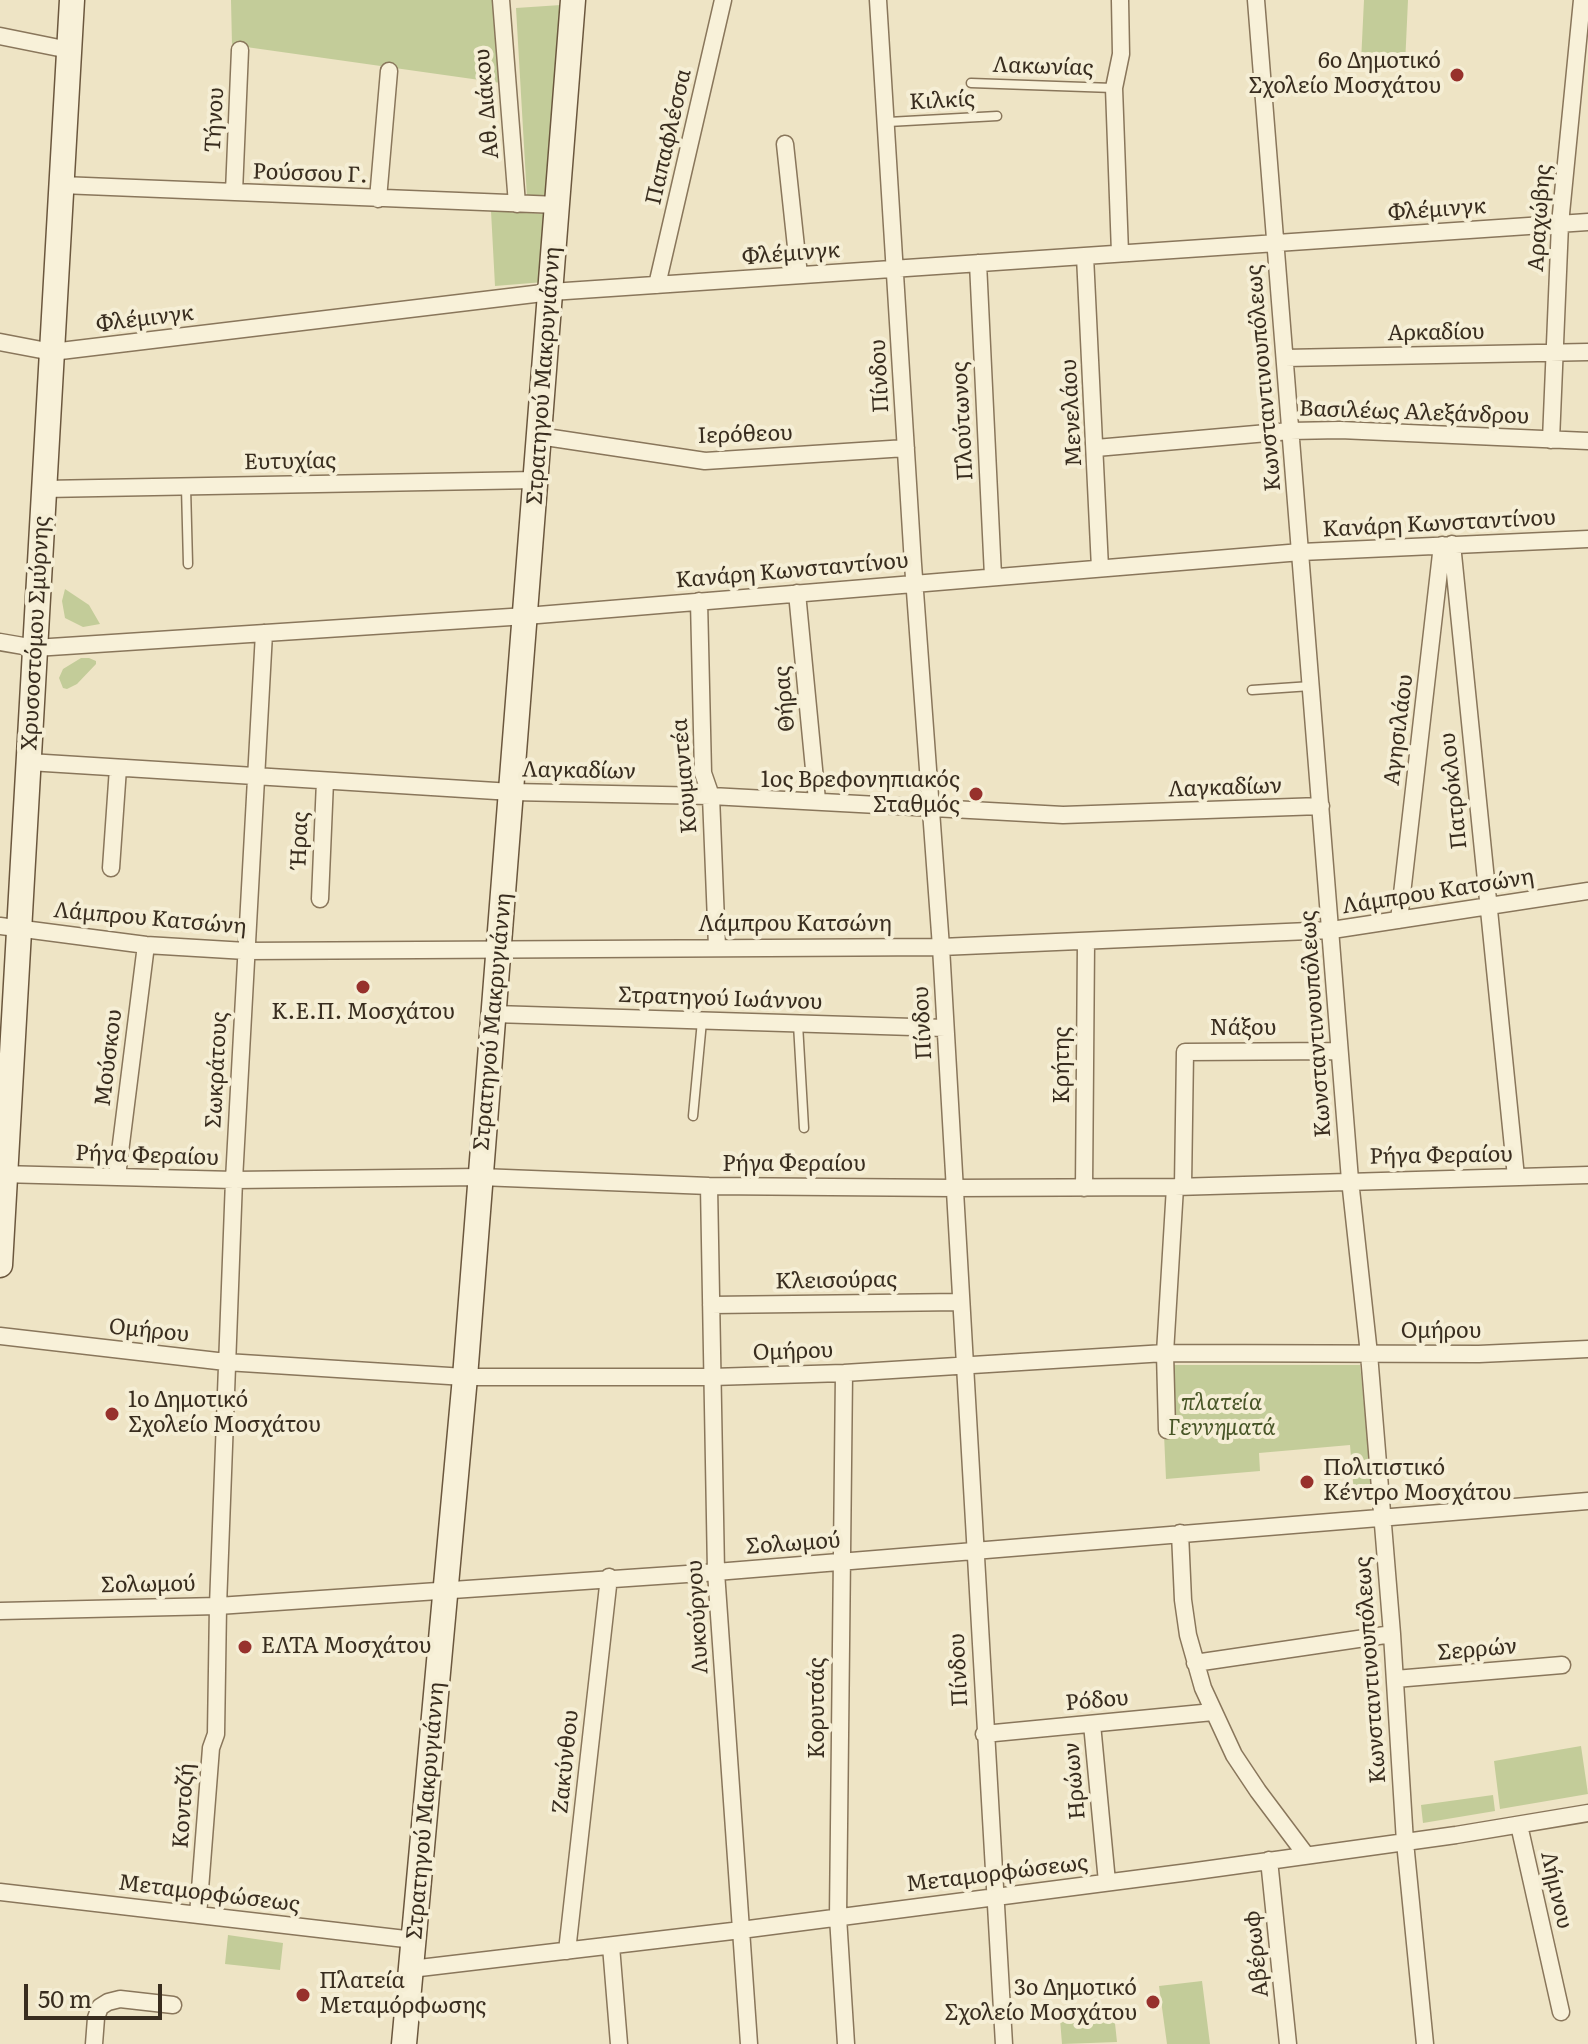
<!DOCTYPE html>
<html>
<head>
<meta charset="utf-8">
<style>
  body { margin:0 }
  #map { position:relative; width:1588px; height:2044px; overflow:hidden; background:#eee4c5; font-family:Literata,serif }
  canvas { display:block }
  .scale { position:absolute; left:24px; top:1984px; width:138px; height:36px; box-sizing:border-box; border:4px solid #392d1f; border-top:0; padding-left:10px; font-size:24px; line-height:28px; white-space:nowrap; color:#392d1f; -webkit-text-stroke:6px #f5eed5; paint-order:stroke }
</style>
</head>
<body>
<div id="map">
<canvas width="1588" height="2044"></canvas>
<div class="scale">50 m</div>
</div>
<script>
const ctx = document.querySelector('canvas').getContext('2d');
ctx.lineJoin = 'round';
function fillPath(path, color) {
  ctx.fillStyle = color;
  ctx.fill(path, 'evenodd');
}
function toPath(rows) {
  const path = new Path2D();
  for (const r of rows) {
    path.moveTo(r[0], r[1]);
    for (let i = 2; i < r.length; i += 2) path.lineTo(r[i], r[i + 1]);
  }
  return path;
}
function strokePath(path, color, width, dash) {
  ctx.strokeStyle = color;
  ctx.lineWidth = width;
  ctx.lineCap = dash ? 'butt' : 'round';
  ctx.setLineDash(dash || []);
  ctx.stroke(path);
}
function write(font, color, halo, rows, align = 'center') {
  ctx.font = font + ' Literata,serif';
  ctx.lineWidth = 8;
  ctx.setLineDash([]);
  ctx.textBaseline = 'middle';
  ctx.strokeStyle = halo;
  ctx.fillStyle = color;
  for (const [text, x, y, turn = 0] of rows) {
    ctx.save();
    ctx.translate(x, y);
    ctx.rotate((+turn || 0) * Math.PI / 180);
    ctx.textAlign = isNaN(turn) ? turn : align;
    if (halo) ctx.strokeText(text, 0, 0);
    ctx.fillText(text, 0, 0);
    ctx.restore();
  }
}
fillPath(toPath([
  [231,0,495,0,501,83,232,45],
  [1364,0,1408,0,1405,65,1361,62],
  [561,5,546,199,527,198,516,8],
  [491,211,547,214,544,282,495,286],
  [65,589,89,605,100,624,83,627,65,618,62,601],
  [81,658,89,658,96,661,96,664,77,684,67,689,63,688,59,678,63,669],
  [1168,1365,1360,1365,1373,1491,1354,1493,1350,1445,1259,1453,1260,1471,1166,1479,1164,1434],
  [1581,1746,1588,1794,1500,1809,1494,1761],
  [1493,1795,1495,1811,1423,1823,1421,1805],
  [228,1935,283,1943,280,1970,225,1964],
  [1202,1981,1210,2044,1167,2044,1159,1986],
  [1114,2014,1117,2042,1062,2044,1060,2019]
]), '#c3cc99');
const lane = toPath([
  [971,83,1113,88],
  [888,122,997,116],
  [186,487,188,564],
  [1252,690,1311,686],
  [798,1024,804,1128],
  [693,1116,702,1021]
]);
const street = toPath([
  [501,0,517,204],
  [878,0,913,564,941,947,1004,2044],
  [1256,0,1350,1180,1369,1354,1392,1634,1405,1842,1425,2044],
  [0,36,69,50],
  [785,144,799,275],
  [61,185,558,205],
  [234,192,240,50],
  [378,199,389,71],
  [1120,253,1114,88,1121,54,1120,0],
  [1085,256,1100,568],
  [978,263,993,576],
  [657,285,723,0],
  [0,342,52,352,551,292,1588,222],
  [1285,358,1588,352],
  [539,436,705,461,906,448],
  [1551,440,1560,224,1582,0],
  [1096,448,1290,431,1340,430,1588,441],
  [44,489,536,480],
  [1452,544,1516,1177],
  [797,593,817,800],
  [699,601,703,773,711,796,717,947],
  [0,642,35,648,526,616,1301,552,1588,539],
  [29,762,512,792,711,796,1063,815,1321,806],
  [111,868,118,768],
  [320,899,325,781],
  [1399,920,1442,545],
  [0,926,146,945,246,951,941,947,1332,930,1588,891],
  [494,1014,945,1028],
  [0,1174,234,1180,480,1177,709,1186,953,1188,1175,1187,1588,1175],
  [117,1176,146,945],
  [709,1186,716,1572,749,2044],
  [1183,1186,1185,1052,1339,1051],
  [1084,1188,1086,942],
  [711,1305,961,1302],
  [0,1336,226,1362,465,1377,712,1377,844,1373,1165,1353,1479,1354,1588,1349],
  [844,1373,838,1917,846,2044],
  [1167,1430,1165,1353,1175,1187],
  [1180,1533,1183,1600,1188,1635,1203,1688,1234,1755,1258,1791,1306,1855],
  [0,1611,218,1606,716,1572,1588,1501],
  [1195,1663,1392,1634],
  [1395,1679,1562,1665],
  [1092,1724,1107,1882],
  [984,1734,1213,1712],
  [1519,1825,1561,2012],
  [1269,1860,1288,2044],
  [0,1892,414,1940],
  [198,1915,211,1748,216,1734,218,1606,234,1180,264,633],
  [611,1946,619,2044],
  [567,1951,609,1577],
  [411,1969,741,1930,1189,1872,1456,1835,1588,1813],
  [94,2044,96,2018,100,2007,108,2002,120,1999,173,2005]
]);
const secondary = toPath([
  [0,1265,72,0],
  [404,2044,465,1377,573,0]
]);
strokePath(lane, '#89765b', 11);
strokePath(street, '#89765b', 19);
strokePath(secondary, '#6b573e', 27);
strokePath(lane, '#f8f1d9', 8);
strokePath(street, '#f8f1d9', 16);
strokePath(secondary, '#f8f1d9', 24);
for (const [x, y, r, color] of [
  [1457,75,8,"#97312c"],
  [976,794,8,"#97312c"],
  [363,987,8,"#97312c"],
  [112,1414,8,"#97312c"],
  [1307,1482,8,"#97312c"],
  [245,1647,8,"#97312c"],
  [303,1995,8,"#97312c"],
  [1153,2002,8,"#97312c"]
]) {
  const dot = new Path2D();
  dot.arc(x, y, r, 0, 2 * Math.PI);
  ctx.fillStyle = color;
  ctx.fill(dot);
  strokePath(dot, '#f5eed5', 3);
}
write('22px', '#392d1f', '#f5eed5', [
  ["6ο Δημοτικό",1441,62,"right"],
  ["Σχολείο Μοσχάτου",1441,87,"right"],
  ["1ος Βρεφονηπιακός",960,781,"right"],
  ["Σταθμός",960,806,"right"],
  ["Κ.Ε.Π. Μοσχάτου",363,1013,"center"],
  ["1ο Δημοτικό",128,1401],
  ["Σχολείο Μοσχάτου",128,1426],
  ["Πολιτιστικό",1323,1469],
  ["Κέντρο Μοσχάτου",1323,1494],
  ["ΕΛΤΑ Μοσχάτου",261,1647],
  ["Πλατεία",319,1982],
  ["Μεταμόρφωσης",319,2007],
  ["3ο Δημοτικό",1137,1989,"right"],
  ["Σχολείο Μοσχάτου",1137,2014,"right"]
], 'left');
write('22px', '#392d1f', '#f5eed5', [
  ["Λακωνίας",1043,67,2],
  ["Κιλκίς",942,101,-3],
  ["Αθ. Διάκου",487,104,-95],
  ["Τήνου",215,120,-87],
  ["Παπαφλέσσα",669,137,-77],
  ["Ρούσσου Γ.",310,174,2],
  ["Φλέμινγκ",1437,210,-4],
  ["Αραχώβης",1540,218,-86],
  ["Φλέμινγκ",791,254,-4],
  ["Φλέμινγκ",145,319,-7],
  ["Αρκαδίου",1436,333,-1],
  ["Στρατηγού Μακρυγιάννη",544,376,-86],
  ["Πίνδου",880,376,-93],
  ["Κωνσταντινουπόλεως",1264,378,-95],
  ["Μενελάου",1072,413,-93],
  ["Βασιλέως Αλεξάνδρου",1414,413,2],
  ["Πλούτωνος",963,421,-93],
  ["Ιερόθεου",745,435,-2],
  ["Ευτυχίας",290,462,-1],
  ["Κανάρη Κωνσταντίνου",1439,524,-3],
  ["Κανάρη Κωνσταντίνου",792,571,-5],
  ["Χρυσοστόμου Σμύρνης",36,633,-87],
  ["Θήρας",785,699,-95],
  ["Αγησιλάου",1399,730,-83],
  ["Λαγκαδίων",579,771,1],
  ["Κουμαντέα",685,776,-95],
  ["Λαγκαδίων",1225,788,-2],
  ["Πατρόκλου",1454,791,-96],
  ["Ήρας",300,839,-88],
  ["Λάμπρου Κατσώνη",1438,892,-9],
  ["Λάμπρου Κατσώνη",150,919,5],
  ["Λάμπρου Κατσώνη",795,925],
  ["Στρατηγού Ιωάννου",720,999,2],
  ["Στρατηγού Μακρυγιάννη",493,1022,-85],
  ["Πίνδου",923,1023,-93],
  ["Κωνσταντινουπόλεως",1316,1024,-94],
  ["Νάξου",1243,1029],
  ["Μούσκου",109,1058,-83],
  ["Κρήτης",1063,1065,-90],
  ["Σωκράτους",217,1070,-87],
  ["Ρήγα Φεραίου",147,1156,2],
  ["Ρήγα Φεραίου",1441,1156,-1],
  ["Ρήγα Φεραίου",794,1165],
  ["Κλεισούρας",836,1281,-1],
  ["Ομήρου",149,1331,6],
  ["Ομήρου",1441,1332],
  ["Ομήρου",793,1352,-2],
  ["Σολωμού",793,1544,-4],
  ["Σολωμού",148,1585,-1],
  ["Λυκούργου",698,1617,-93],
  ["Σερρών",1477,1650,-5],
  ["Πίνδου",959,1670,-93],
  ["Κωνσταντινουπόλεως",1371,1670,-94],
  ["Ρόδου",1097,1701,-5],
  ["Κορυτσάς",818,1708,-90],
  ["Ζακύνθου",566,1762,-84],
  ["Ηρώων",1075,1781,-95],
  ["Κοντοζή",184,1806,-86],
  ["Στρατηγού Μακρυγιάννη",426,1811,-85],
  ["Μεταμορφώσεως",997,1874,-7],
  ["Λήμνου",1556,1890,77],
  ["Μεταμορφώσεως",209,1894,7],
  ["Αβέρωφ",1257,1954,-96]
]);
write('italic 22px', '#475526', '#f5eed5', [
  ["πλατεία",1222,1404],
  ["Γεννηματά",1222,1429]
]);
</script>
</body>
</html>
